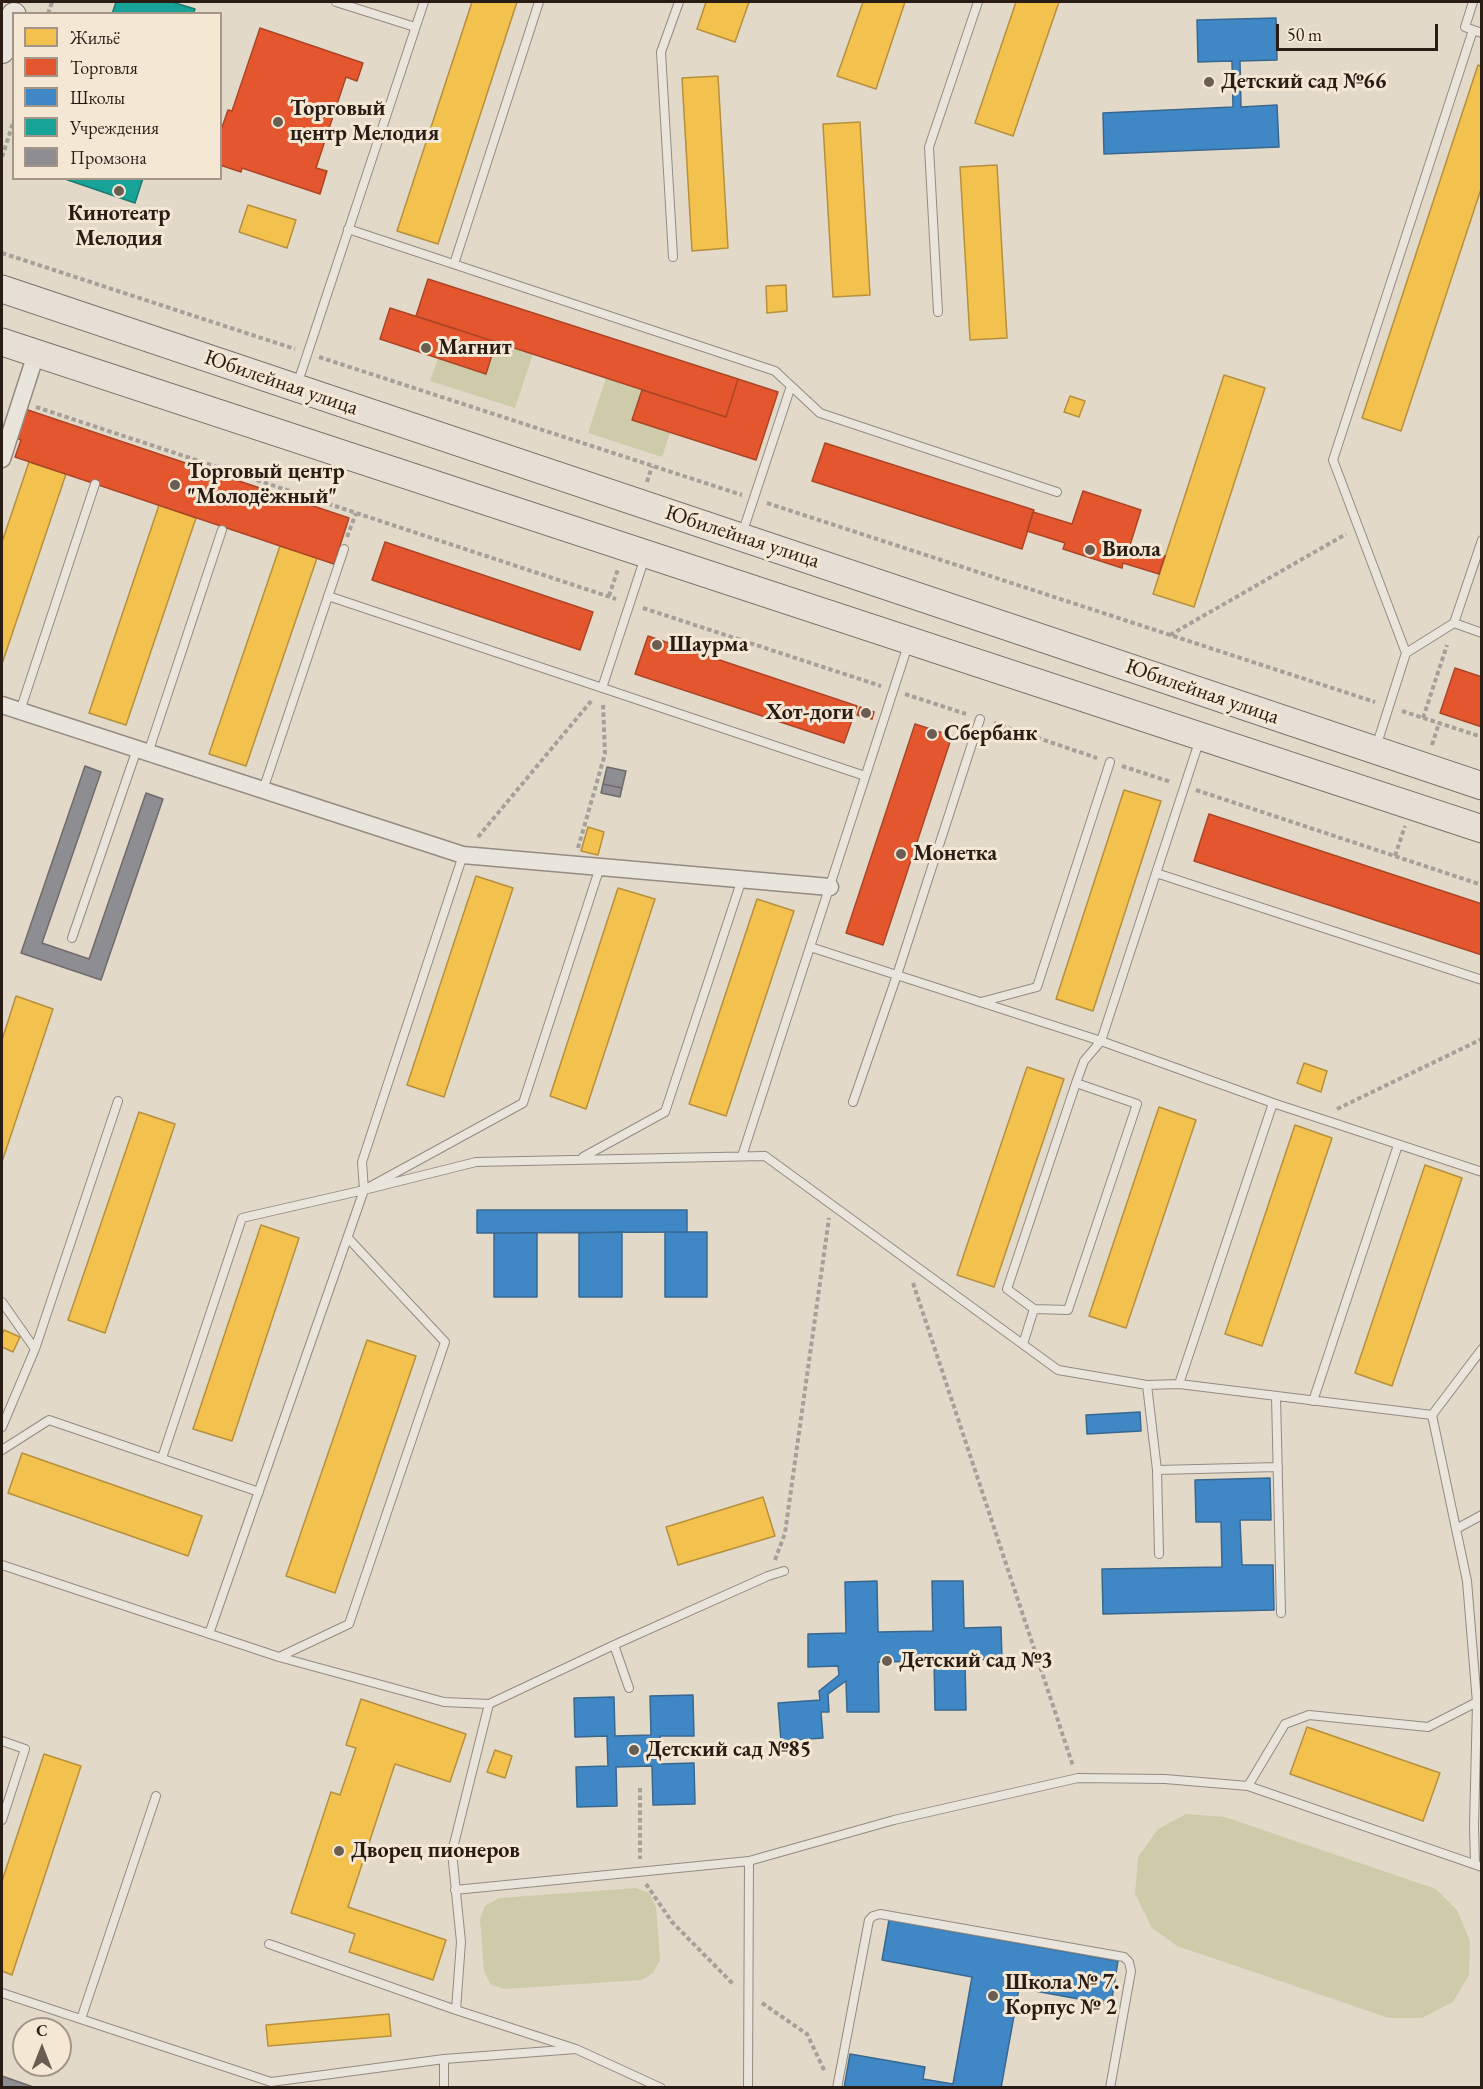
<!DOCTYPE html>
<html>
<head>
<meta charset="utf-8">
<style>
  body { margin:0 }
  #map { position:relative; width:1483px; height:2089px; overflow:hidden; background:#e3d9c9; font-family:"EB Garamond",serif }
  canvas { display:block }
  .frame { position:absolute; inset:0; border:3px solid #291c14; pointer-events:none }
  .legend { position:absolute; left:12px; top:12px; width:210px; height:168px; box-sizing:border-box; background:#f4e8d5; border:2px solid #a39688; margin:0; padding:8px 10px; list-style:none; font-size:18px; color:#291c14 }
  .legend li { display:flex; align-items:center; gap:12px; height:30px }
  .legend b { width:30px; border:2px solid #a39688 }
  .north { position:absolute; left:12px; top:2017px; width:60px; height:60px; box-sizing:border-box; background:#f4e8d5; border:2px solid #a39688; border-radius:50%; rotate:0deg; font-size:16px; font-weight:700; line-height:24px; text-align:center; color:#291c14 }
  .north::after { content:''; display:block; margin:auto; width:21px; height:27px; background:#6a5e53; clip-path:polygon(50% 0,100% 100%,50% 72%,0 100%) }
  .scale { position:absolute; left:1276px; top:24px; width:162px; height:27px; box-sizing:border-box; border:3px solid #291c14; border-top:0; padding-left:8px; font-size:18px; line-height:21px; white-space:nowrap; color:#291c14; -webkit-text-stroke:4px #f4e8d5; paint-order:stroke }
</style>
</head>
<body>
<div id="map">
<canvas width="1483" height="2089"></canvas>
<div class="frame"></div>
<ul class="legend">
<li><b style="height:16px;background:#f2c14e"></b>Жильё</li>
<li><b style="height:16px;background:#e4572e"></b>Торговля</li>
<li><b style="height:16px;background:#3f88c5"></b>Школы</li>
<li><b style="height:16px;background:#17a398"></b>Учреждения</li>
<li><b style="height:16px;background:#8d8d92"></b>Промзона</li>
</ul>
<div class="north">С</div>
<div class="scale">50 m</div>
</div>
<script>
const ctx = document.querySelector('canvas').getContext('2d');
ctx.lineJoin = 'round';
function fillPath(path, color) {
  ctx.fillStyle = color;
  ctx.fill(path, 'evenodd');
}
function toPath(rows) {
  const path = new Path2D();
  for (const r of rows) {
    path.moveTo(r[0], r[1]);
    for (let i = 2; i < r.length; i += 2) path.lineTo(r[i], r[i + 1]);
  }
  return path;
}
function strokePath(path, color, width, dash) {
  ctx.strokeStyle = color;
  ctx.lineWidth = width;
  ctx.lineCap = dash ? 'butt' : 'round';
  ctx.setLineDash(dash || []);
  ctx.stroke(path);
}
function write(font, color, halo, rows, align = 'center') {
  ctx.font = font + ' "EB Garamond",serif';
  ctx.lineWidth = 6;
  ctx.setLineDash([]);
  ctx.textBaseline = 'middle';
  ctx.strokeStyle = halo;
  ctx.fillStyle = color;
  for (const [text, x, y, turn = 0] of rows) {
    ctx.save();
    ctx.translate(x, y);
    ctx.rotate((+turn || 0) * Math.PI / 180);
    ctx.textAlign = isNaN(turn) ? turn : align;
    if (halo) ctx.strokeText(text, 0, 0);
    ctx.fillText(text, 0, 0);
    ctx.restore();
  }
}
fillPath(toPath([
  [496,342,533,354,515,408,430,381,438,358,486,374],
  [606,378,642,390,633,420,670,433,662,457,588,433],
  [1186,1814,1225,1817,1436,1889,1457,1910,1470,1941,1469,1975,1453,2002,1422,2018,1389,2018,1177,1946,1152,1928,1135,1894,1138,1857,1158,1829],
  [636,1888,649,1893,656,1907,660,1960,653,1973,642,1980,505,1989,491,1985,484,1971,480,1919,485,1906,499,1898]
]), '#cdcbaa');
const homes = toPath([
  [472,2,517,2,438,244,397,231,472,2],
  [706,2,749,2,735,42,697,29,706,2],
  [863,2,905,2,876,89,837,76,863,2],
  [1016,2,1059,2,1013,136,975,123,1016,2],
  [1478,65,1482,67,1482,186,1401,431,1362,418,1478,65],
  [718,76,728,248,692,251,682,78,718,76],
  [860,122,870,295,833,297,823,124,860,122],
  [997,165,1007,338,970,340,960,167,997,165],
  [248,205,296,220,287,248,239,232,248,205],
  [786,285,787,311,767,313,766,286,786,285],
  [1224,375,1265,388,1194,607,1153,594,1224,375],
  [1070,396,1085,401,1079,417,1064,412,1070,396],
  [29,462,66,474,2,664,2,542,29,462],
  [159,505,196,518,126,725,89,713,159,505],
  [280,546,317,558,246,766,209,754,280,546],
  [1124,790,1161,801,1093,1011,1056,999,1124,790],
  [588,827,604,832,598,855,581,851,588,827],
  [476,876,513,888,444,1097,407,1085,476,876],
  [618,888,655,899,586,1109,550,1096,618,888],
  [757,899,794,911,726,1116,689,1104,757,899],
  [16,996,53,1009,2,1162,2,1040,16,996],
  [1304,1063,1327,1071,1321,1092,1297,1083,1304,1063],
  [1027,1067,1064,1079,994,1287,957,1275,1027,1067],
  [1159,1107,1196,1120,1126,1328,1089,1316,1159,1107],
  [139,1112,175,1124,105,1333,68,1320,139,1112],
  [1295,1125,1332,1138,1262,1346,1225,1334,1295,1125],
  [1425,1165,1462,1178,1392,1386,1355,1373,1425,1165],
  [261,1225,299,1238,232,1441,193,1429,261,1225],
  [4,1330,20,1337,13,1352,2,1347,2,1335,4,1330],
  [367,1340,416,1356,335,1593,286,1576,367,1340],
  [22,1453,202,1516,188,1556,8,1493,22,1453],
  [763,1497,775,1536,678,1565,666,1527,763,1497],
  [361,1699,466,1734,450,1782,395,1764,348,1907,446,1940,433,1980,349,1952,355,1934,291,1913,331,1792,340,1795,356,1748,346,1745,361,1699],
  [1307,1727,1440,1773,1423,1821,1290,1774,1307,1727],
  [495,1750,512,1756,505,1778,487,1772,495,1750],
  [44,1754,81,1766,12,1975,2,1971,2,1881,44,1754],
  [389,2014,391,2036,268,2046,266,2025,389,2014]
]);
fillPath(homes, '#f2c14e');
strokePath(homes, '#b6903d', 1.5);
const shops = toPath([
  [260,28,363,63,357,81,346,77,316,168,327,171,320,194,242,168,241,172,220,165,220,133,228,110,232,111,260,28],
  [428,279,738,379,726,417,416,316,428,279],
  [390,308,496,342,486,374,380,339,390,308],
  [738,379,778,392,756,460,632,420,642,390,726,417,738,379],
  [25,409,349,518,334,564,15,457,21,440,16,438,25,409],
  [825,443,1034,510,1022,549,812,481,825,443],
  [1083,491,1141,510,1130,545,1165,556,1159,574,1123,563,1122,568,1063,549,1065,543,1027,531,1033,512,1072,524,1083,491],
  [385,542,593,612,580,650,372,580,385,542],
  [648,636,857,706,844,743,635,674,648,636],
  [1455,668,1482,677,1482,727,1440,713,1455,668],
  [860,707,874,712,872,719,857,715,860,707],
  [915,724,952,736,883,945,846,933,915,724],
  [1209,814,1482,904,1482,955,1194,861,1209,814]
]);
fillPath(shops, '#e4572e');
strokePath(shops, '#ac4526', 1.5);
const schools = toPath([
  [1276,18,1277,60,1240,61,1241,107,1277,105,1279,147,1104,154,1103,113,1233,107,1232,61,1198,62,1197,20,1276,18],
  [477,1210,687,1210,687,1232,477,1233,477,1210],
  [622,1232,622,1297,579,1297,579,1233,622,1232],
  [665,1232,707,1232,707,1297,665,1297,665,1232],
  [494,1233,537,1233,537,1297,494,1297,494,1233],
  [1140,1412,1141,1431,1087,1434,1086,1415,1140,1412],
  [1270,1478,1271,1520,1240,1520,1242,1565,1273,1565,1274,1610,1103,1614,1102,1569,1222,1567,1221,1522,1196,1522,1195,1480,1270,1478],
  [877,1581,878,1632,933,1631,932,1581,963,1581,964,1628,1001,1627,1002,1659,965,1660,966,1710,935,1710,934,1661,878,1662,879,1712,847,1712,846,1681,828,1694,829,1712,821,1712,823,1738,781,1741,778,1703,820,1700,819,1691,839,1675,838,1666,808,1667,808,1634,846,1633,845,1582,877,1581],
  [693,1695,694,1736,660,1736,661,1764,694,1763,695,1804,653,1805,652,1766,616,1767,617,1806,577,1807,576,1767,608,1766,607,1736,575,1737,574,1698,614,1697,615,1736,651,1735,650,1696,693,1695],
  [889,1920,1118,1961,1111,2005,1019,1988,1001,2088,844,2088,850,2054,925,2067,923,2079,953,2084,972,1977,882,1960,889,1920]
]);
fillPath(schools, '#3f88c5');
strokePath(schools, '#386890', 1.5);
const public = toPath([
  [116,2,172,2,195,9,193,14,112,14,116,2],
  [62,178,143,178,135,203,62,178]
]);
fillPath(public, '#17a398');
strokePath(public, '#1c7a70', 1.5);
const industry = toPath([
  [85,766,101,772,42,943,89,959,146,793,163,799,101,980,21,953,85,766],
  [607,767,626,771,622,788,603,784,607,767],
  [603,784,622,788,620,797,601,793,603,784],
  [2,2076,36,2088,2,2088,2,2076]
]);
fillPath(industry, '#8d8d92');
strokePath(industry, '#6f6b6c', 1.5);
const lane = toPath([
  [336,2,415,27],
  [1473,2,1465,27,1473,30],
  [348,229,775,371,820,413,1057,492],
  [673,257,661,52,679,2],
  [454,264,539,2],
  [938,312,929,147,978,2],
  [297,385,424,2],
  [742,534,791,386],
  [328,596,865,776],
  [1454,623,1482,633],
  [908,645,810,947,1101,1041,1200,739],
  [1406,653,1333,460,1473,30,1482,33],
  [602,688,645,557],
  [20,711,95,484],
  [1376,747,1406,653,1454,623,1482,540],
  [148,753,222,530],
  [263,790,344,549],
  [1156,873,1482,980],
  [72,938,137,749],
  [981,1002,1037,987,1110,762],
  [1076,1083,1137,1104,1068,1310,1034,1309,1007,1289,1076,1083,1084,1061,1101,1041,1273,1103,1482,1172],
  [853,1102,897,975,980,719],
  [742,1156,810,947],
  [583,1157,665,1112,742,879],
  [364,1190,476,1162,765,1156,1058,1370,1147,1385,1179,1384,1432,1415,1482,1349],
  [2,1302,35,1349,118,1101],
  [1023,1344,1034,1309],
  [1179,1384,1273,1103],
  [1147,1385,1157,1470,1159,1554],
  [1276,1396,1281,1613],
  [1313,1401,1398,1145],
  [1432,1415,1467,1581,1477,1703,1474,1826,1475,1864],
  [2,1427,35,1349],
  [2,1450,49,1420,259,1492],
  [162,1458,242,1218,364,1190,362,1162,463,855],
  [1157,1470,1278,1467],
  [1456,1529,1482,1515],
  [2,1565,279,1657,444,1702,489,1704,614,1645,768,1576,784,1571],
  [209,1634,364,1190,523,1103,600,867],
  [614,1645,629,1688],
  [279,1657,349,1624,445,1342,348,1238],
  [2,1741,25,1749,2,1820],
  [1248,1786,1285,1724,1309,1715,1428,1727,1479,1701],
  [749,1861,894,1820,1078,1778,1165,1779,1248,1786,1482,1867],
  [455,1890,749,1861,748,2088],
  [269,1944,456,2010,576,2049,661,2088],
  [2,1993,271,2082,444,2059,576,2049],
  [456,2010,461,1942,452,1852,489,1704],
  [81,2019,156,1796],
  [444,2059,444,2088],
  [837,2088,869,1920,873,1916,880,1914,1124,1957,1129,1962,1131,1971,1110,2088]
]);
const street = toPath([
  [2,459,36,354],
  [2,705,463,855,830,887]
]);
const secondary = toPath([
  [2,51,14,15]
]);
const primary = toPath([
  [2,289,1482,786],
  [2,342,1482,829]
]);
strokePath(lane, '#938b82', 10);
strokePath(street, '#938b82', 19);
strokePath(secondary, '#797269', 26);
strokePath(primary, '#797269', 29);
strokePath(toPath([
  [48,14,52,2],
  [2,157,14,120],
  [2,253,295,349],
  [319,357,742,495],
  [36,407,616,599],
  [647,482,652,466],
  [767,503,1375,702],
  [347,537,356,513],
  [609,596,618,569],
  [643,608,881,686],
  [1170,635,1346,534],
  [905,694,966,714],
  [1402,711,1482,737],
  [1423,718,1447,645],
  [994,723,1097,758],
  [1432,745,1439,723],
  [1122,766,1171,782],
  [1196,790,1482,885],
  [478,837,592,700],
  [578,848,605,754,603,703],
  [1395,856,1405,826],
  [1337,1109,1482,1039],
  [913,1283,1073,1766],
  [775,1560,785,1533,829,1218],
  [640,1788,640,1859],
  [646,1884,672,1922,733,1984],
  [762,2003,807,2034,825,2072]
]), '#a5a099', 4, [4.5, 3]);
strokePath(lane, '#e9e4dc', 8);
strokePath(street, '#e9e4dc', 16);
strokePath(secondary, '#e9e4dc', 24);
strokePath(primary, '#e6dfd6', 27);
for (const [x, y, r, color] of [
  [1209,82,6,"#6a5e53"],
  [278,122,6,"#6a5e53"],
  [119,191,6,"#6a5e53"],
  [426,348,6,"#6a5e53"],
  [175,485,6,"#6a5e53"],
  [1090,550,6,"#6a5e53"],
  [657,645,6,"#6a5e53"],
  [866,713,6,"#6a5e53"],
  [932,734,6,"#6a5e53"],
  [901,854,6,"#6a5e53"],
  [887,1661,6,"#6a5e53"],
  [634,1750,6,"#6a5e53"],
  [339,1851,6,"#6a5e53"],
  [993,1996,6,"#6a5e53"]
]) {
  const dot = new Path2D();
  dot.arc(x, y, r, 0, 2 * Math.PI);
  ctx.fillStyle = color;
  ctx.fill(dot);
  strokePath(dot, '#f4e8d5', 2);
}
write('bold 22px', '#291c14', '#f4e8d5', [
  ["Детский сад №66",1221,82],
  ["Торговый",290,109],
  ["центр Мелодия",290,134],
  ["Кинотеатр",119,214,"center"],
  ["Мелодия",119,239,"center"],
  ["Магнит",438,348],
  ["Торговый центр",187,472],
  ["\"Молодёжный\"",187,497],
  ["Виола",1102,550],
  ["Шаурма",669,645],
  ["Хот-доги",854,713,"right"],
  ["Сбербанк",944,734],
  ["Монетка",913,854],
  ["Детский сад №3",899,1661],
  ["Детский сад №85",646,1750],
  ["Дворец пионеров",351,1851],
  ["Школа № 7.",1005,1983],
  ["Корпус № 2",1005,2008]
], 'left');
write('22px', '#291c14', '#f4e8d5', [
  ["Юбилейная улица",281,383,19],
  ["Юбилейная улица",742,537,18],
  ["Юбилейная улица",1202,692,19]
]);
</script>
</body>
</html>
